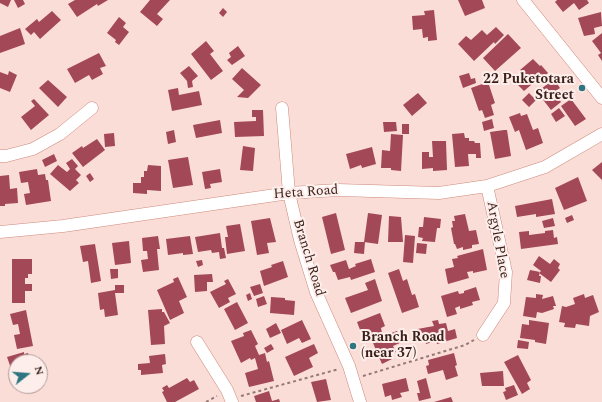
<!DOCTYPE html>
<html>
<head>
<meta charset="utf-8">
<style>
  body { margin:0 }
  #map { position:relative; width:602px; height:402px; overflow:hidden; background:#fbddd7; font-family:Spectral,serif }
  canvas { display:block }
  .north { position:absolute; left:8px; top:354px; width:40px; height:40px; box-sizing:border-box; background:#fdeeeb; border:1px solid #af9b97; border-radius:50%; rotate:73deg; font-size:11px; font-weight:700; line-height:16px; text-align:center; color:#391f19 }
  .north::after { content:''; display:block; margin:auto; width:14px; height:18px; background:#2e7481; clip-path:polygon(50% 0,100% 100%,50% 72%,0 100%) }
</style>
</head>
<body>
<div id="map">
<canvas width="602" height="402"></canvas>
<div class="north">N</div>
</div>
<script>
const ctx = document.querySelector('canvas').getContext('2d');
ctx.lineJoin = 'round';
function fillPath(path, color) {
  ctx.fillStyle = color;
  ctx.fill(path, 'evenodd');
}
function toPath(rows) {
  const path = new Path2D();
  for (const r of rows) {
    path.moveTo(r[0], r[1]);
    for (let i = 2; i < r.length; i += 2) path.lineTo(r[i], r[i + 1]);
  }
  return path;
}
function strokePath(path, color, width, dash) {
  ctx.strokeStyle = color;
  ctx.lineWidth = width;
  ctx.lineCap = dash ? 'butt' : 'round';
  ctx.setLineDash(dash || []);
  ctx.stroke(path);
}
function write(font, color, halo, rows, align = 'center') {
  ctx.font = font + ' Spectral,serif';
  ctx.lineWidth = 4;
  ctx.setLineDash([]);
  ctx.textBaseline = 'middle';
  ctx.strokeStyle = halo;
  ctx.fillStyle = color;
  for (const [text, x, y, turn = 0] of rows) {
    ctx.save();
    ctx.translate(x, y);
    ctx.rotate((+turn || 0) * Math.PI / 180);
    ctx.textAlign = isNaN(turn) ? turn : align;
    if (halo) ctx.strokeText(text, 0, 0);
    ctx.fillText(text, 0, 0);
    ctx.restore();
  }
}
fillPath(toPath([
  [0,0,11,0,8,7,0,3],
  [14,0,23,0,25,4,18,8],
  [75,0,108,0,98,6,97,4,77,17,68,4],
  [150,0,170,0,157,14,163,19,157,26,140,12],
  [458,0,482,0,485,8,465,16],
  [557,0,587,0,589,3,579,10,574,3,563,12,555,2],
  [223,8,227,12,223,17,219,13],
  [434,10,437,40,428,41,428,37,423,38,422,29,413,30,412,16,425,15,424,11],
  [52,11,61,20,40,39,34,32,31,35,25,29,37,19,39,22],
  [601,12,602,26,594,28,595,34,584,36,578,18],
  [119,17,126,23,123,27,129,32,119,45,115,42,116,40,107,33],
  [496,27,504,35,495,44,494,42,474,61,458,44,466,36,471,40,482,30,487,35],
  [20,28,25,44,0,53,0,36],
  [602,33,602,61,598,55,601,53,592,41],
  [508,34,521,48,495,71,483,58],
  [206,41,214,51,210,54,223,71,211,80,191,54],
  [238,46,245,56,232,65,227,60,231,57,229,53],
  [99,53,106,66,100,68,103,74,92,80,89,75,75,83,67,69],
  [533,59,540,66,541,65,548,73,540,80,538,79,524,91,515,82,524,74,520,70],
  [189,66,198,76,192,81,193,87,188,88,187,81,180,73],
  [242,68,261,85,248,98,237,97,244,90,232,79],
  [9,71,17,75,10,92,0,88,0,72,8,75],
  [469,73,471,79,475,78,476,83,463,88,459,76],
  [554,79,560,88,554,92,561,102,551,110,537,92],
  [48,80,67,97,58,107,39,88],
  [488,82,495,103,491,105,494,115,485,118,482,110,479,111,471,88],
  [178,88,179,95,199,91,202,105,172,111,168,90],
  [418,93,427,103,412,116,403,105],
  [529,93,536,100,529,107,522,100],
  [34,99,49,115,31,130,21,117,35,106,31,101],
  [571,99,586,119,575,126,561,106],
  [559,108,565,116,556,122,551,114],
  [252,110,263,110,264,136,235,137,234,122,256,121,256,117,252,117],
  [520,113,521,116,527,114,533,130,538,128,543,143,526,150,519,130,515,132,509,117],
  [492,119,494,128,484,131,482,122],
  [220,120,222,133,196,138,193,125],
  [383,122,396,122,397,131,384,132],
  [402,124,409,124,409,134,402,134],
  [174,130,176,142,168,144,166,132],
  [504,130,507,130,511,156,495,159,490,132],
  [114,133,115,146,105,147,104,134],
  [464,133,465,138,469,138,469,141,474,141,475,143,480,143,481,158,476,158,476,154,468,154,469,166,455,167,452,134],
  [391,134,403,135,401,171,391,170,391,168,381,168,382,150,390,151],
  [97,139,105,150,83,167,72,153,82,146,83,148],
  [432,141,446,141,447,170,433,171,433,168,422,169,422,152,429,152,429,157,433,157],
  [243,146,255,148,253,171,240,170],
  [372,147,376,164,362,168,361,165,350,169,346,154],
  [54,154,57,161,45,167,42,160],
  [188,157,193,185,173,188,168,160],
  [72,159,78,166,75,169,81,175,76,180,79,183,70,191,50,174,58,165,67,172,70,169,66,163],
  [602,162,602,180,592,170],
  [148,165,161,166,161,191,147,190,147,194,133,193,133,183,141,183,141,177,144,177,144,171,147,171],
  [37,169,38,175,45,174,46,180,48,180,51,201,26,205,24,194,30,193,28,182,21,183,19,172],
  [220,169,222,182,210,184,211,188,205,189,202,172],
  [90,173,94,179,90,182,86,176],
  [9,175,10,189,17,188,18,203,5,204,5,206,0,206,0,176],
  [578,177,587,201,564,210,555,188],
  [552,199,555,214,536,217,536,214,517,217,515,206],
  [336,213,345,250,331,254,322,217],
  [368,213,382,215,378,244,364,242],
  [465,214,469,231,476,230,479,244,472,245,472,248,463,250,463,247,457,249,455,244,454,244,451,228,453,227,452,221,455,221,454,216],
  [572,215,574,220,567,223,565,218],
  [389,216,401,217,403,242,388,242],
  [424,217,441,219,440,228,437,228,435,242,422,241,423,238,418,237,419,227,423,227],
  [270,218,276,242,267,243,269,253,257,255,251,221],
  [553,218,555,226,544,228,542,221],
  [240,224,245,251,227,254,225,237,228,237,226,226],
  [553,230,554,238,557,237,558,244,521,249,519,232,529,231,529,235,545,233,545,231],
  [220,233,222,248,224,248,226,258,220,259,219,252,212,253,211,250,198,252,195,237],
  [405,235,415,236,413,263,403,262],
  [158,236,160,249,157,249,159,270,143,272,141,260,148,259,147,251,143,251,142,238],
  [190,236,193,254,183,255,183,253,168,255,166,239],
  [129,241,131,263,115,265,112,243],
  [355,242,365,242,364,254,354,253],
  [417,243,427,244,426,254,416,253],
  [95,244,101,281,91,283,88,261,83,262,80,246],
  [483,249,487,270,473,273,473,271,467,272,469,278,448,284,445,269,454,267,452,259,458,258,457,256],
  [539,256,550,264,554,259,560,264,558,268,560,270,551,282,539,273,541,271,533,265],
  [12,259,32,259,32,274,28,274,28,278,25,278,25,284,32,284,32,291,25,291,25,303,12,303],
  [371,259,375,272,351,280,350,277,338,280,335,272,333,272,330,265,346,260,349,269,356,266,355,264],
  [202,260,203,265,198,267,196,261],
  [283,261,288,277,264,286,260,271,272,267,271,265],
  [110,269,118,269,118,278,111,279],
  [399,269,403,281,407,279,412,295,415,294,419,307,402,313,388,273],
  [530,270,540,272,539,276,541,276,540,283,527,280],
  [212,274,213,282,207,282,207,291,195,292,194,275],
  [178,277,187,297,179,301,184,313,170,320,157,290,174,282,173,279],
  [228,279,236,294,228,298,230,302,219,308,210,292,226,284,224,281],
  [375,279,382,301,351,313,345,298,368,290,365,283],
  [260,284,263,293,254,296,250,287],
  [115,285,124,285,124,293,115,293,118,315,105,317,104,309,100,310,98,293,115,290],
  [476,287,480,300,472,302,473,305,460,309,460,306,455,308,457,314,447,317,441,296,458,291,459,294,464,293,464,291],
  [250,293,252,299,248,301,246,295],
  [536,294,543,295,542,299,553,296,556,306,553,306,554,309,542,313,537,312,536,318,523,316,526,297,536,298],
  [584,294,585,298,593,295,599,312,590,316,589,326,576,324,575,328,564,327,565,323,559,322,562,306,566,307,575,304,573,298],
  [264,296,267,304,258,307,256,299],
  [271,297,285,298,285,300,295,301,294,315,270,313],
  [237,302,248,323,235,330,224,309],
  [162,309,162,312,164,312,170,323,164,326,165,344,151,345,148,310],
  [26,310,33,346,17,349,14,335,20,334,18,324,13,325,10,314],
  [380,313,385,326,381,328,382,333,368,338,366,333,362,335,357,322],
  [302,320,311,339,302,343,299,338,287,344,281,330],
  [438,320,439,324,446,323,448,331,455,329,457,338,437,344,436,341,426,344,425,340,416,343,412,330,434,326,432,321],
  [529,320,549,323,546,344,535,342,535,340,520,338,522,324,529,325],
  [276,323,281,333,270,338,266,329],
  [251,330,258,344,255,346,259,355,265,353,267,362,269,361,274,381,249,387,245,373,258,369,255,358,251,360,250,358,241,363,231,341,244,336,243,333],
  [397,331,402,342,393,346,396,352,391,354,392,359,382,364,378,355,386,352,385,350,377,353,372,340],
  [518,340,529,342,528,349,517,348],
  [271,344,274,349,267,353,264,348],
  [314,344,318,353,309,358,313,367,294,376,285,357],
  [24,352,24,354,28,353,29,357,23,359,24,362,16,362,16,383,7,357],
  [454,353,457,365,455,366,458,376,446,380,443,370,428,374,426,366,429,365,428,360],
  [165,354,166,364,162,365,163,373,141,375,141,370,138,370,138,364,150,363,149,356],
  [518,355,531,380,527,383,530,389,522,394,504,362],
  [503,371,504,386,482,386,480,373],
  [187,378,190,382,194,380,199,389,175,402,167,402,162,392,164,391,162,388,167,385,169,388],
  [406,378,409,391,400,393,402,397,392,400,391,395,385,397,382,384],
  [426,378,431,398,419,401,417,393,420,393,417,381],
  [326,379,331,400,317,402,311,382],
  [514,385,518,395,506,400,503,392,506,391,505,388],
  [269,391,272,401,279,399,280,402,256,402,254,396],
  [451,397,453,402,434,402]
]), '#a34857');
const street = toPath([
  [523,0,602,98],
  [282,108,289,193,300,240,316,292,349,366,360,402],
  [0,156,6,156,33,149,60,134,92,108],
  [0,232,63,226,289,193,338,190,439,193,487,186,545,167,602,134],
  [483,335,504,303,506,272,487,186],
  [197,342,227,390,232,402]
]);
strokePath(street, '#cd8a7c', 13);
strokePath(toPath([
  [363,376,465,345,474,340],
  [241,396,339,369],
  [206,402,217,396]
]), '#957973', 2, [3, 3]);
strokePath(street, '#fff', 12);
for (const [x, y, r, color] of [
  [582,88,4,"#2e7481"],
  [353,346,4,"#2e7481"]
]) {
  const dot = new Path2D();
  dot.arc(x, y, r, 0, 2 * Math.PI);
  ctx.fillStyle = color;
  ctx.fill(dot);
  strokePath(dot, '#fdeeeb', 1.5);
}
write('bold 14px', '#391f19', '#fdeeeb', [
  ["22 Puketotara",574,80],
  ["Street",574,96],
  ["Branch Road",361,338,"left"],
  ["(near 37)",361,354,"left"]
], 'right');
write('14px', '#391f19', '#fdeeeb', [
  ["Heta Road",306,193,-4],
  ["Argyle Place",497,240,80],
  ["Branch Road",308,258,73]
]);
</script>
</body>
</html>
